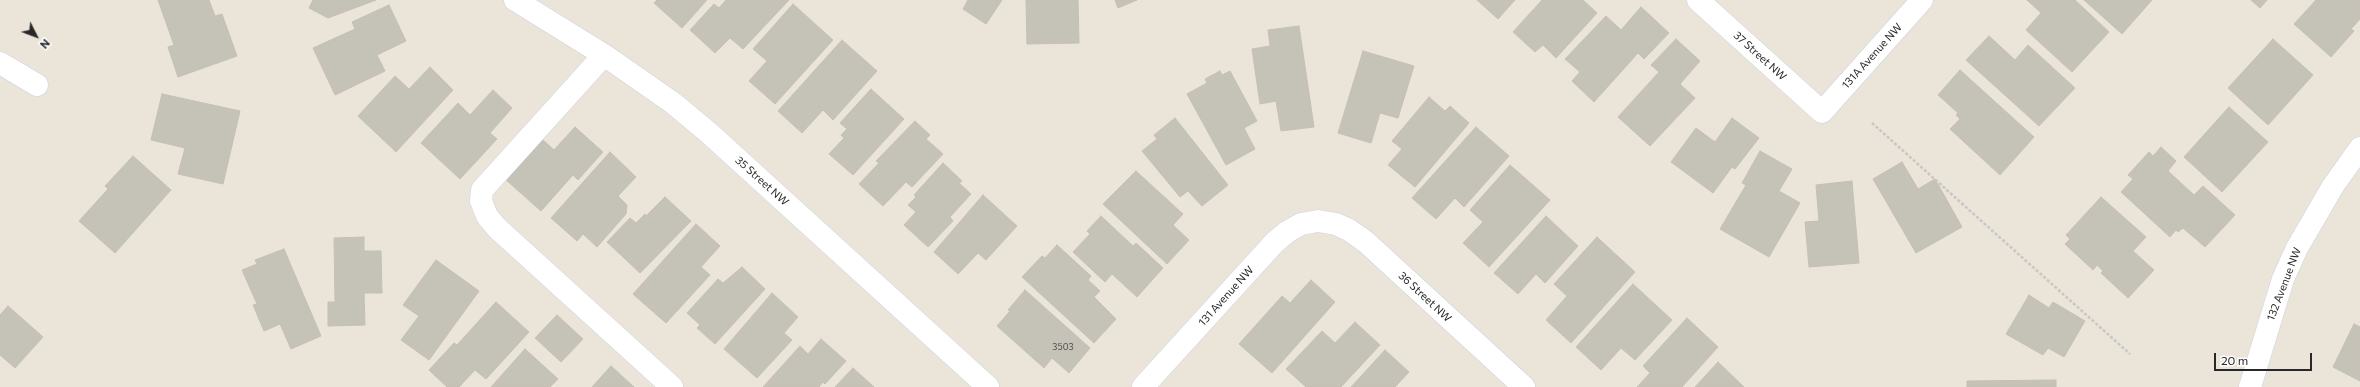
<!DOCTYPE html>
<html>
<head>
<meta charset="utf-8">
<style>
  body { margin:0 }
  #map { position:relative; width:2360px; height:387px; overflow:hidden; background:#eae4d9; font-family:Commissioner,sans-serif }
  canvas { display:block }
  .north { position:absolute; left:16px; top:16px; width:40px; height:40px; -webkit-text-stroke:3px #fff; paint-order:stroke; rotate:132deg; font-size:11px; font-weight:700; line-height:16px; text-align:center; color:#282828 }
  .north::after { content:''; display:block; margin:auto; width:14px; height:18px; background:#282828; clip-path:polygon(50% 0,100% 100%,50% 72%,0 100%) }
  .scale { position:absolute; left:2214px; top:353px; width:98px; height:18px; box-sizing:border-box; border:2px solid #282828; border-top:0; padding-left:5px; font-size:12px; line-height:14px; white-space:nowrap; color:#282828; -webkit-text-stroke:3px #fff; paint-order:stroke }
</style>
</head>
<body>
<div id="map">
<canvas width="2360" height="387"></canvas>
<div class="north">N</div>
<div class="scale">20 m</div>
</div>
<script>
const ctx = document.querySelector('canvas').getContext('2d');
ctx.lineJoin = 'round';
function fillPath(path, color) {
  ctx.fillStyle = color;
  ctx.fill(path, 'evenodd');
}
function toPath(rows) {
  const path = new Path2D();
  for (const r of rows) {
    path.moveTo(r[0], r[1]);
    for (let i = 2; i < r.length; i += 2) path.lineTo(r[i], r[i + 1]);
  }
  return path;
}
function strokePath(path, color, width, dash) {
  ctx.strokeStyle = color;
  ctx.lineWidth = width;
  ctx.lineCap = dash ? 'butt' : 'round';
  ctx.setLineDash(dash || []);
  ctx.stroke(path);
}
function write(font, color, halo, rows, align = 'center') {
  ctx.font = font + ' Commissioner,sans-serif';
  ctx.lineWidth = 3;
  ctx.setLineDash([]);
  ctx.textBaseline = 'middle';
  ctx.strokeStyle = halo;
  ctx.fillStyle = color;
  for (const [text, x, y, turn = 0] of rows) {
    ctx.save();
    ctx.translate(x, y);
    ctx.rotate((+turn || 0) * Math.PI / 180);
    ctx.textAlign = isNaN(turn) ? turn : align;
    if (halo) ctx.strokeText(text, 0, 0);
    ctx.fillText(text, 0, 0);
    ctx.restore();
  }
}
const building = toPath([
  [158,0,209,0,215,16,222,14,237,56,178,77,168,47,174,45,158,0],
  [313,0,376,0,328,18,309,8,313,0],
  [657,0,707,0,682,28,654,3,657,0],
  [726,0,789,0,743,49,730,38,715,53,690,30,714,4,719,8,726,0],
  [968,0,1002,0,986,24,963,9,968,0],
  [1026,0,1078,0,1079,43,1027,44,1026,0],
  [1115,0,1137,0,1118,8,1115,0],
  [1477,0,1515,0,1498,19,1477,0],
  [1542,0,1583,0,1597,13,1556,58,1543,45,1535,52,1513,32,1542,0],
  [2027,0,2075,0,2109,32,2072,72,2026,30,2041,13,2027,0],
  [2084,0,2152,0,2122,34,2084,0],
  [2251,0,2267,0,2260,8,2251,0],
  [2316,0,2360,0,2360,19,2351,29,2354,31,2331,57,2294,24,2316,0],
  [793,4,833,40,775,104,749,81,767,61,753,49,793,4],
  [389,5,406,41,377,55,385,71,335,95,313,48,355,29,352,22,389,5],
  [1641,7,1669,33,1644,59,1638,53,1594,102,1572,81,1580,72,1565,59,1606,16,1621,30,1641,7],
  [1299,26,1314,127,1281,131,1276,101,1260,104,1252,49,1270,46,1268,30,1299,26],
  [1989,36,2015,60,2028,45,2075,88,2039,126,1966,60,1989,36],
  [1676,39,1700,61,1680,84,1695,98,1650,146,1618,117,1659,72,1651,65,1676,39],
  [2273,39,2313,75,2268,125,2228,88,2273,39],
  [842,40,877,71,833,120,823,110,802,133,778,111,842,40],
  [1363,51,1414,66,1398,118,1380,113,1371,143,1338,133,1363,51],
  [430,67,453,90,396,152,358,116,395,76,409,89,430,67],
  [1960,70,2034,137,2000,175,1950,129,1960,119,1956,115,1958,113,1938,95,1960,70],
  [1220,71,1222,75,1230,71,1257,121,1244,128,1255,149,1226,165,1187,94,1207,83,1205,79,1220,71],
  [871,89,904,119,853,175,829,154,844,138,841,135,847,129,840,123,871,89],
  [493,90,512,108,490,133,497,139,460,179,421,143,458,103,470,115,493,90],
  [162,94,240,111,223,184,178,174,185,148,151,140,162,94],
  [1429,97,1445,111,1450,106,1469,123,1415,187,1388,165,1402,149,1392,141,1429,97],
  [2229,107,2268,142,2222,192,2184,157,2229,107],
  [1175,118,1228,185,1202,206,1188,191,1180,197,1142,151,1157,139,1154,135,1175,118],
  [1732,118,1759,138,1735,169,1732,167,1713,193,1671,162,1696,128,1715,142,1732,118],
  [915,121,930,135,926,139,943,154,912,187,906,182,883,206,859,184,879,163,876,161,915,121],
  [575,127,603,152,578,180,573,175,541,211,505,179,542,139,554,150,575,127],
  [1476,127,1509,156,1464,207,1455,198,1436,219,1412,198,1476,127],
  [2161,147,2176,161,2168,171,2194,195,2203,186,2235,215,2205,247,2183,228,2178,232,2176,230,2170,237,2121,192,2133,179,2128,175,2149,152,2153,156,2161,147],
  [1760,151,1792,169,1779,191,1800,203,1769,257,1720,229,1746,185,1742,183,1760,151],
  [610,152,636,177,618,196,627,205,626,214,597,247,583,234,577,241,551,218,610,152],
  [133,156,171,190,115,253,79,221,108,189,105,186,133,156],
  [1902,162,1918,189,1935,179,1962,227,1916,253,1873,179,1902,162],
  [943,163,962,181,959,183,971,194,950,217,953,221,928,247,904,225,916,212,908,205,916,197,914,195,943,163],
  [1510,165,1550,200,1489,267,1463,243,1483,222,1470,210,1510,165],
  [1136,171,1183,214,1173,225,1189,240,1167,264,1103,204,1136,171],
  [1852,181,1859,263,1809,267,1805,222,1819,221,1816,185,1852,181],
  [983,195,1017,226,986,260,978,253,958,274,934,252,983,195],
  [665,197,691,221,640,273,607,242,630,218,636,223,645,214,646,216,665,197],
  [2101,197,2146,237,2133,251,2154,270,2128,298,2101,273,2103,271,2097,265,2093,270,2065,244,2070,239,2066,235,2101,197],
  [1101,216,1133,246,1136,243,1163,268,1137,297,1112,274,1105,282,1073,252,1090,234,1087,231,1101,216],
  [1546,216,1578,246,1545,283,1536,274,1518,294,1494,273,1546,216],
  [696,224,720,246,701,267,710,275,666,323,633,294,696,224],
  [364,237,364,251,381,251,382,293,364,293,365,325,328,326,328,302,335,302,334,238,364,237],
  [1597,237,1635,272,1571,343,1546,320,1567,296,1554,284,1597,237],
  [1057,245,1091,276,1088,280,1100,291,1094,297,1116,319,1094,343,1022,277,1042,256,1045,258,1057,245],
  [284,249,321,336,291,349,280,324,264,331,253,305,257,304,242,270,257,264,255,260,284,249],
  [436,260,479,291,429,360,401,340,419,316,403,305,436,260],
  [742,267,765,289,715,344,697,328,700,325,687,313,718,279,723,283,742,267],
  [1311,280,1335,302,1272,373,1239,344,1282,296,1290,303,1311,280],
  [1633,284,1672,320,1635,360,1621,348,1601,370,1576,347,1633,284],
  [1025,290,1090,348,1069,373,1052,358,1044,368,997,326,1010,311,1008,310,1025,290],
  [772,293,798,317,784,333,792,340,757,378,724,349,772,293],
  [2029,295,2049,308,2053,302,2085,321,2064,357,2048,348,2043,355,2006,334,2029,295],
  [496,302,529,332,486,379,475,370,459,387,447,387,429,370,454,343,457,345,496,302],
  [8,306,43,337,15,368,0,355,0,315,8,306],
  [557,315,583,339,561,362,535,338,557,315],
  [1687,318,1718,347,1682,387,1637,387,1650,373,1643,366,1687,318],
  [1355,322,1380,345,1341,387,1306,387,1286,369,1322,331,1335,343,1355,322],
  [2354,324,2360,327,2360,381,2333,367,2354,324],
  [821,339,846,361,825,384,823,382,819,387,763,387,800,346,808,354,821,339],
  [525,349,558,379,550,387,491,387,525,349],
  [1385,350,1409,372,1395,387,1351,387,1385,350],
  [1718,362,1744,387,1695,387,1718,362],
  [611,366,634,387,592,387,611,366],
  [853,368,874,387,835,387,853,368],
  [2056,380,2056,387,1967,387,1967,381,2056,380]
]);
fillPath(building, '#c5c2b8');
strokePath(building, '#c5c0b3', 1);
const minor = toPath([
  [515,0,604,55,673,103,709,133,988,387],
  [1698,0,1822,112,1922,0],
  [604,55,482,190,481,201,487,216,497,228,672,387],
  [0,63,37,85],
  [1143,387,1274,243,1287,232,1301,224,1318,221,1336,224,1349,230,1366,242,1524,387],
  [2250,387,2283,279,2297,248,2333,186,2360,148]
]);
strokePath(minor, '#cfd1e1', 23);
strokePath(toPath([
  [1872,123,2130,354]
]), '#c7c7c7', 2.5, [3, 2]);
strokePath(minor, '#fff', 22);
write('9px', '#4f4e4c', null, [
  ["3503",1063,347]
]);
write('11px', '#282828', '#fff', [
  ["37 Street NW",1760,56,42],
  ["131A Avenue NW",1872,56,-48],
  ["35 Street NW",762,181,42],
  ["132 Avenue NW",2284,284,-69],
  ["131 Avenue NW",1226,296,-48],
  ["36 Street NW",1425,297,43]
]);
</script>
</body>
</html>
